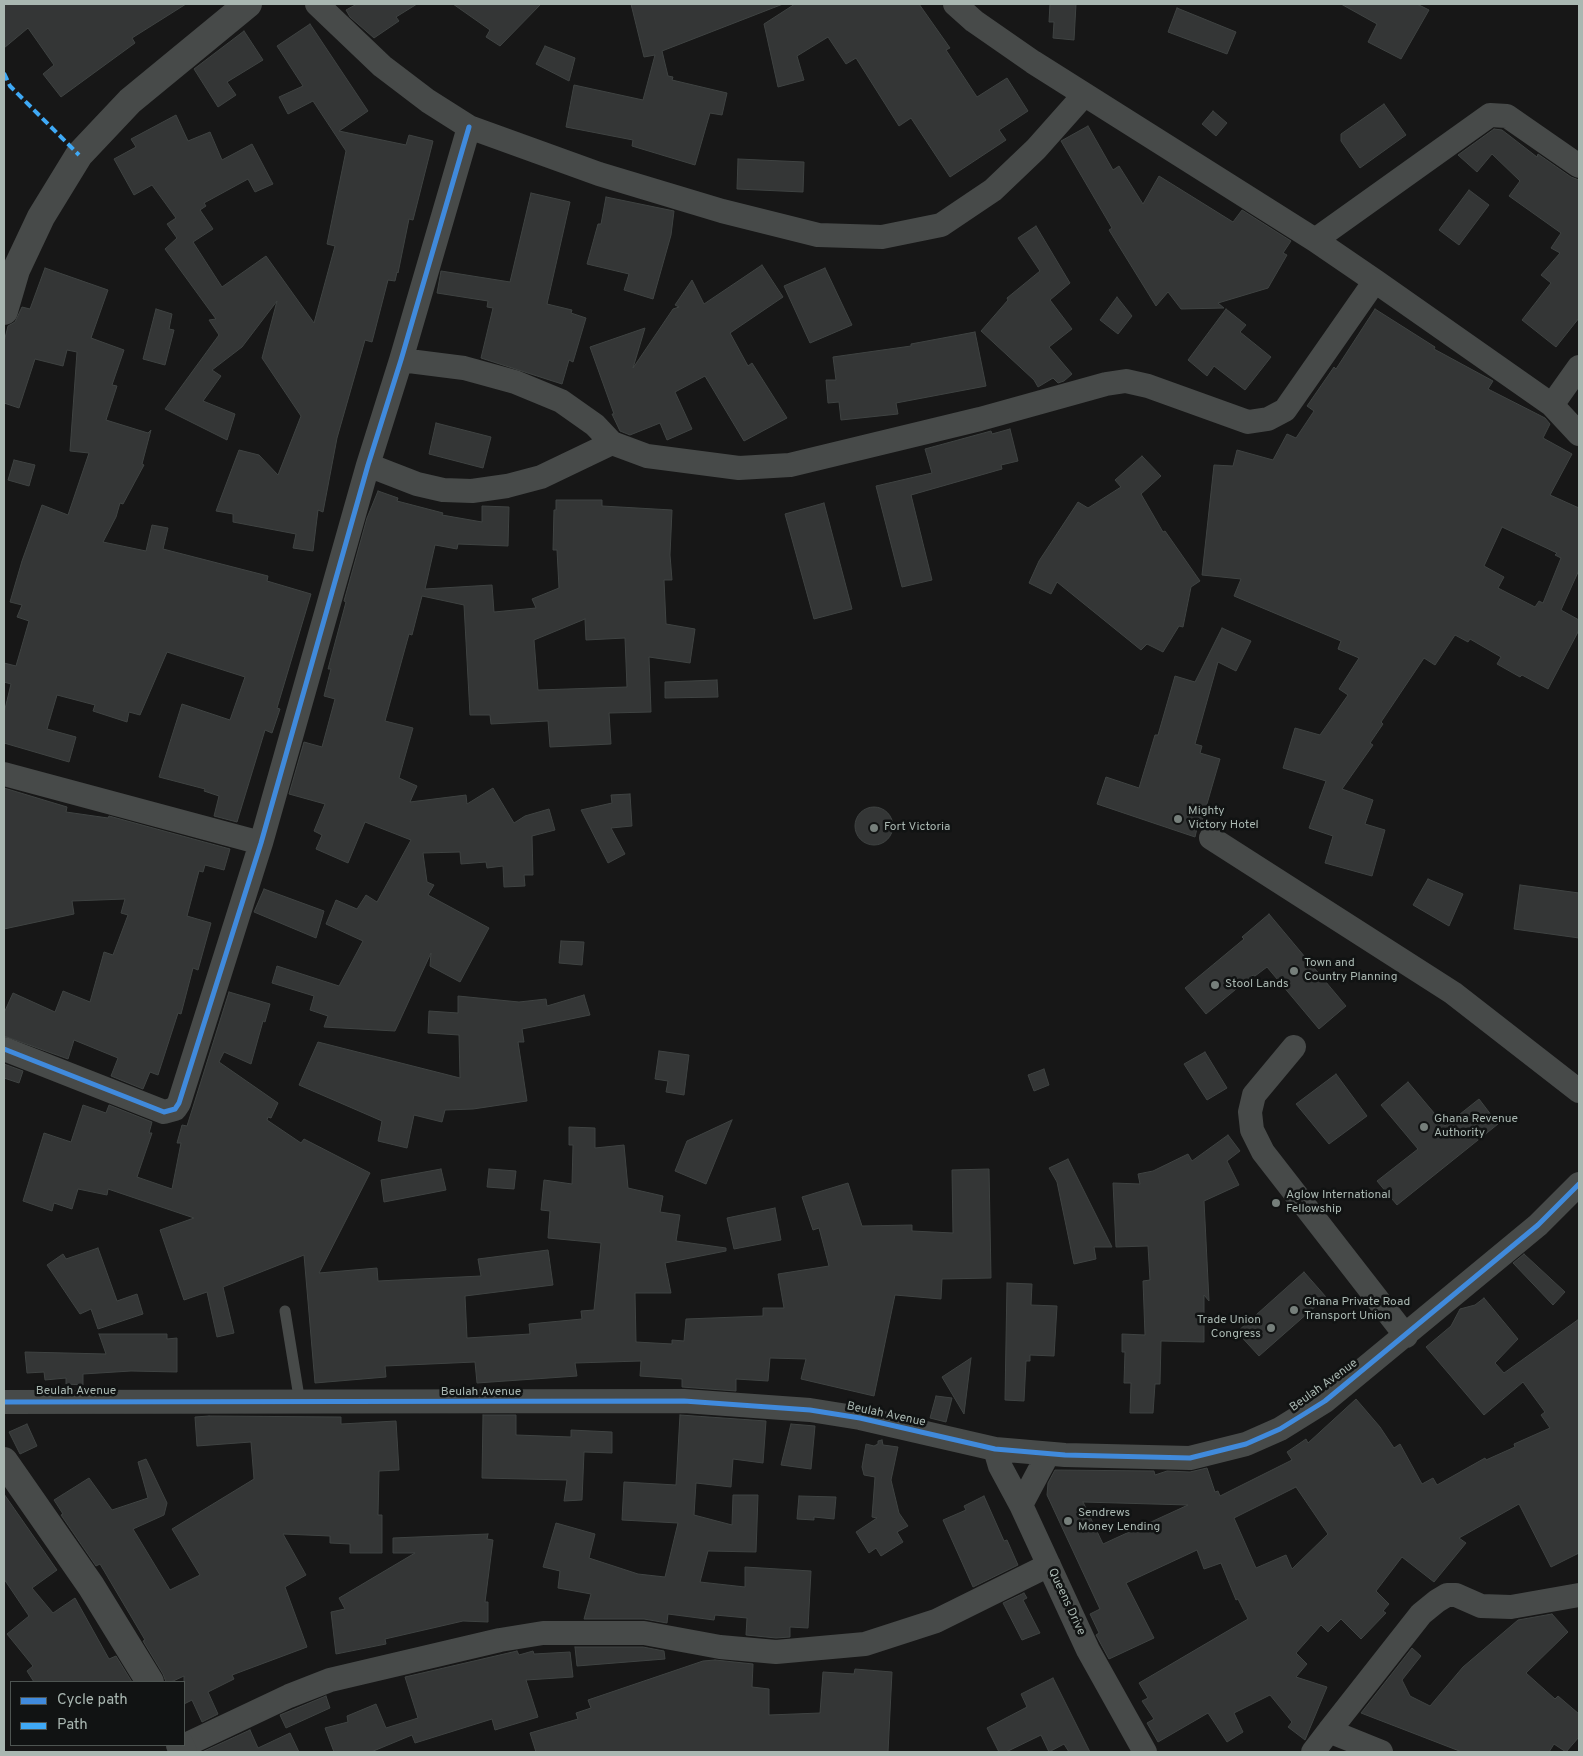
<!DOCTYPE html>
<html>
<head>
<meta charset="utf-8">
<style>
  body { margin:0 }
  #map { position:relative; width:1583px; height:1756px; overflow:hidden; background:#171717; font-family:Overpass,sans-serif }
  canvas { display:block }
  .frame { position:absolute; inset:0; border:5px solid #a9b7b1; pointer-events:none }
  .legend { position:absolute; left:10px; top:1681px; width:175px; height:65px; box-sizing:border-box; background:#111313; border:1px solid #4e5552; margin:0; padding:6px 9px; list-style:none; font-size:15px; color:#a9b7b1 }
  .legend li { display:flex; align-items:center; gap:10px; height:25px }
  .legend b { width:25px; border:1px solid #4e5552 }
</style>
</head>
<body>
<div id="map">
<canvas width="1583" height="1756"></canvas>
<div class="frame"></div>
<ul class="legend">
<li><b style="height:6px;background:#408adc"></b>Cycle path</li>
<li><b style="height:6px;background:#3fa9f5"></b>Path</li>
</ul>
</div>
<script>
const ctx = document.querySelector('canvas').getContext('2d');
ctx.lineJoin = 'round';
function fillPath(path, color) {
  ctx.fillStyle = color;
  ctx.fill(path, 'evenodd');
}
function toPath(rows) {
  const path = new Path2D();
  for (const r of rows) {
    if (r.length === 3) {
      path.moveTo(r[0] + r[2], r[1]);
      path.arc(r[0], r[1], r[2], 0, 2 * Math.PI);
      continue;
    }
    path.moveTo(r[0], r[1]);
    for (let i = 2; i < r.length; i += 2) path.lineTo(r[i], r[i + 1]);
  }
  return path;
}
function strokePath(path, color, width, dash) {
  ctx.strokeStyle = color;
  ctx.lineWidth = width;
  ctx.lineCap = dash ? 'butt' : 'round';
  ctx.setLineDash(dash || []);
  ctx.stroke(path);
}
function write(font, color, halo, rows, align = 'center') {
  ctx.font = font + ' Overpass,sans-serif';
  ctx.lineWidth = 5;
  ctx.setLineDash([]);
  ctx.textBaseline = 'middle';
  ctx.strokeStyle = halo;
  ctx.fillStyle = color;
  for (const [text, x, y, turn = 0] of rows) {
    ctx.save();
    ctx.translate(x, y);
    ctx.rotate((+turn || 0) * Math.PI / 180);
    ctx.textAlign = isNaN(turn) ? turn : align;
    if (halo) ctx.strokeText(text, 0, 0);
    ctx.fillText(text, 0, 0);
    ctx.restore();
  }
}
const building = toPath([
  [4,4,186,4,132,38,135,43,61,97,43,74,54,65,28,28,4,48,4,4],
  [357,4,417,4,396,17,399,21,374,38,350,17,346,10,357,4],
  [453,4,541,4,500,46,486,37,490,30,453,4],
  [631,4,783,4,662,51,668,76,673,77,672,80,727,93,722,115,710,113,695,165,632,146,633,140,566,127,574,85,643,100,655,55,644,57,631,4],
  [795,4,919,4,950,48,946,50,977,97,1007,78,1028,111,999,130,1006,140,950,177,911,118,899,126,856,58,846,64,828,37,797,56,804,80,778,87,764,24,795,4],
  [1050,4,1076,4,1074,40,1053,38,1054,22,1049,22,1050,4],
  [1341,4,1417,4,1429,10,1401,59,1368,42,1377,24,1341,4],
  [1177,8,1236,32,1227,54,1168,32,1177,8],
  [310,24,368,111,339,131,406,145,409,135,433,141,413,220,409,219,398,273,397,272,395,281,388,280,372,342,365,340,337,438,323,512,318,510,313,551,293,548,296,534,233,522,233,514,216,511,239,450,259,455,278,475,301,416,262,358,277,301,242,347,212,370,221,376,203,401,235,414,227,440,165,409,219,335,209,320,216,319,165,249,177,238,167,224,176,218,152,185,134,195,114,159,136,147,131,139,176,115,188,141,210,132,222,160,252,144,273,184,255,192,248,179,204,203,206,206,200,210,213,229,193,242,222,287,266,256,314,323,335,246,327,244,346,151,313,101,288,114,279,97,303,86,277,46,310,24],
  [244,31,263,60,227,82,236,95,218,107,194,69,244,31],
  [545,46,575,58,569,81,536,64,545,46],
  [1384,104,1406,135,1360,168,1341,141,1341,134,1384,104],
  [1213,111,1227,123,1216,136,1202,124,1213,111],
  [1088,126,1113,170,1119,166,1143,204,1159,176,1233,222,1242,210,1291,241,1283,253,1287,255,1268,288,1218,303,1224,308,1181,309,1168,292,1156,306,1109,230,1112,228,1061,141,1088,126],
  [1494,129,1502,130,1537,157,1538,154,1571,177,1579,180,1579,318,1556,347,1522,320,1551,283,1541,275,1560,253,1551,248,1561,233,1509,196,1520,181,1492,154,1477,172,1458,155,1494,129],
  [738,159,804,162,803,192,737,189,738,159],
  [1469,190,1489,205,1459,245,1439,230,1469,190],
  [531,193,570,202,547,304,572,310,571,313,586,318,573,362,569,360,562,384,481,358,493,308,487,307,488,301,437,293,441,271,510,282,531,193],
  [606,197,674,211,671,235,653,299,624,290,629,274,587,264,598,224,601,224,606,197],
  [1036,226,1070,283,1050,300,1072,329,1049,347,1072,374,1064,381,1058,383,1053,378,1038,387,1034,380,981,331,1008,300,1007,298,1040,271,1018,238,1036,226],
  [762,265,783,297,730,333,748,366,752,363,787,418,744,441,705,376,675,392,692,429,667,440,660,423,630,435,620,431,612,414,614,414,590,347,645,328,633,368,673,309,679,307,675,305,692,280,704,304,762,265],
  [45,268,108,290,91,338,124,350,112,385,117,386,106,420,148,433,151,430,142,464,144,465,123,504,120,503,116,517,103,542,146,551,152,525,168,528,163,549,268,576,267,581,311,594,277,708,280,709,272,733,265,730,237,822,214,816,219,796,204,791,205,789,159,777,182,704,230,720,245,677,167,652,140,715,129,712,127,722,93,711,95,705,57,695,47,729,76,737,69,762,4,743,4,713,11,684,4,682,4,663,16,666,29,621,17,617,22,605,10,602,22,561,42,505,68,515,89,453,70,451,77,352,67,350,63,366,35,359,19,408,4,403,4,342,8,326,15,322,22,307,30,309,45,268],
  [825,268,852,325,810,343,784,286,825,268],
  [1117,297,1132,316,1118,334,1100,320,1117,297],
  [156,309,172,314,169,329,174,330,165,365,143,359,156,309],
  [1226,309,1246,325,1240,332,1271,357,1245,390,1214,366,1207,376,1188,360,1226,309],
  [1375,309,1435,347,1434,349,1493,381,1488,389,1545,418,1550,424,1543,438,1572,454,1550,495,1579,508,1579,570,1561,610,1579,620,1579,630,1548,689,1522,675,1520,677,1497,664,1501,657,1470,639,1468,642,1455,635,1435,665,1424,658,1381,722,1383,724,1370,743,1373,745,1342,789,1373,800,1365,824,1385,830,1372,876,1325,863,1333,836,1309,828,1326,781,1283,768,1295,728,1320,735,1348,695,1339,689,1359,658,1338,649,1341,641,1234,596,1241,579,1202,575,1214,465,1233,466,1237,450,1273,460,1287,434,1296,438,1314,411,1307,406,1334,367,1336,369,1375,309],
  [1502,527,1557,553,1555,555,1561,558,1543,603,1539,601,1535,607,1498,588,1504,577,1484,566,1502,527],
  [975,332,986,386,896,403,898,414,841,420,839,402,828,403,826,380,836,380,833,357,911,346,911,344,975,332],
  [436,423,491,437,483,468,429,454,436,423],
  [1010,429,1018,461,1001,465,1002,469,911,495,932,580,902,587,876,486,932,473,925,449,991,431,992,434,1010,429],
  [1142,456,1161,476,1141,494,1163,532,1165,531,1200,581,1191,587,1183,627,1179,626,1163,652,1147,644,1141,650,1057,582,1051,594,1029,583,1039,561,1078,502,1088,508,1121,487,1115,480,1142,456],
  [14,460,35,465,29,486,8,480,14,460],
  [378,491,398,498,397,501,443,513,442,515,482,522,482,506,509,507,508,546,458,544,457,549,435,545,425,589,492,585,494,612,536,608,532,599,559,588,557,550,553,550,554,510,556,510,556,500,602,500,602,506,672,510,670,555,672,580,664,580,666,624,695,629,690,663,649,657,651,712,609,713,611,744,550,747,548,721,491,724,490,715,470,715,464,605,422,596,412,635,409,634,385,721,413,728,399,778,417,786,410,802,466,795,467,804,493,788,514,823,525,816,549,809,555,830,532,836,533,875,524,875,525,886,504,887,503,866,487,868,486,862,461,864,460,852,423,853,427,882,434,885,428,895,489,928,460,982,430,966,431,953,395,1031,324,1027,328,1016,310,1010,314,996,272,983,277,966,339,986,363,941,326,924,336,900,357,909,366,895,377,902,411,840,365,822,348,863,316,849,322,835,314,831,325,804,289,794,304,742,322,747,335,699,324,696,331,669,328,669,346,602,344,601,367,518,378,491],
  [585,619,586,640,625,638,627,687,538,690,534,640,585,619],
  [824,503,852,609,814,619,785,514,824,503],
  [1222,628,1251,641,1236,671,1218,662,1195,744,1202,746,1200,753,1220,759,1202,821,1199,820,1195,837,1097,804,1106,777,1139,788,1155,735,1158,735,1175,676,1195,682,1222,628],
  [717,680,718,697,665,698,665,682,717,680],
  [4,788,67,807,66,812,108,818,109,816,230,849,224,870,205,865,203,872,199,871,187,916,211,923,198,970,193,968,181,1014,178,1013,158,1075,150,1072,143,1089,111,1076,118,1058,74,1040,68,1059,4,1036,4,1013,13,993,55,1012,63,991,90,1002,104,952,113,955,128,915,121,913,125,899,72,901,74,914,4,929,4,788],
  [630,794,632,826,611,828,625,854,608,863,581,810,612,803,611,795,630,794],
  [874,826,19],
  [1428,879,1463,894,1449,926,1413,905,1428,879],
  [1520,885,1579,893,1579,938,1514,929,1520,885],
  [264,889,324,911,316,938,254,912,264,889],
  [1269,914,1346,1006,1319,1029,1267,967,1255,976,1253,975,1206,1014,1185,988,1244,939,1242,937,1269,914],
  [561,941,584,942,582,965,559,963,561,941],
  [229,992,270,1004,265,1022,263,1021,251,1064,224,1052,219,1062,278,1103,271,1118,268,1117,267,1120,301,1143,304,1139,370,1173,319,1273,377,1268,378,1281,481,1276,478,1259,548,1250,553,1285,465,1296,467,1338,530,1334,529,1324,582,1319,581,1311,594,1310,601,1243,548,1238,550,1211,541,1210,544,1180,572,1184,573,1145,569,1145,569,1127,595,1128,595,1148,624,1145,628,1188,663,1196,660,1212,680,1215,676,1241,726,1248,726,1251,665,1263,671,1293,635,1293,636,1342,672,1344,672,1340,684,1341,686,1319,763,1316,763,1308,784,1308,778,1274,829,1266,819,1228,813,1230,802,1197,848,1183,862,1226,912,1225,912,1231,953,1233,952,1170,989,1169,991,1278,942,1279,941,1299,895,1295,874,1396,801,1379,806,1359,770,1358,768,1381,736,1379,736,1391,682,1387,682,1379,640,1376,641,1361,575,1363,577,1376,477,1383,475,1362,385,1366,386,1377,315,1383,304,1255,223,1287,234,1333,217,1337,207,1292,184,1300,160,1230,194,1218,108,1189,107,1195,78,1189,72,1209,54,1203,52,1211,23,1201,44,1133,71,1142,83,1105,106,1113,109,1105,152,1122,149,1133,152,1133,137,1177,172,1189,181,1143,177,1143,182,1125,187,1126,229,992],
  [584,995,590,1015,522,1029,524,1042,518,1042,527,1101,473,1109,445,1110,442,1122,414,1115,407,1148,378,1141,382,1121,299,1085,318,1042,460,1078,459,1035,428,1033,429,1011,458,1013,458,996,519,1002,546,999,547,1006,584,995],
  [659,1051,689,1055,684,1095,666,1092,668,1081,655,1079,659,1051],
  [1205,1052,1227,1088,1207,1100,1184,1064,1205,1052],
  [4,1064,23,1071,19,1083,4,1078,4,1064],
  [1044,1069,1049,1085,1034,1091,1028,1075,1044,1069],
  [1336,1074,1367,1116,1329,1144,1296,1104,1336,1074],
  [1408,1082,1445,1126,1479,1099,1498,1124,1397,1205,1377,1181,1418,1149,1381,1105,1408,1082],
  [732,1120,706,1184,675,1171,687,1141,732,1120],
  [1228,1135,1240,1151,1227,1161,1239,1185,1204,1201,1209,1301,1204,1295,1204,1342,1161,1341,1160,1384,1155,1384,1153,1413,1130,1413,1131,1383,1124,1383,1125,1352,1122,1352,1122,1334,1145,1335,1143,1281,1150,1280,1148,1246,1116,1247,1113,1183,1140,1184,1138,1174,1153,1171,1188,1154,1192,1161,1228,1135],
  [1068,1159,1112,1247,1094,1247,1096,1259,1074,1264,1057,1182,1049,1168,1068,1159],
  [441,1169,446,1190,384,1202,381,1180,441,1169],
  [489,1169,516,1171,514,1189,487,1187,489,1169],
  [775,1208,781,1240,734,1249,727,1218,775,1208],
  [98,1248,117,1301,137,1294,143,1314,98,1329,91,1309,80,1314,47,1265,63,1254,66,1259,98,1248],
  [1524,1254,1565,1292,1553,1305,1513,1263,1524,1254],
  [1304,1272,1326,1297,1259,1356,1237,1332,1304,1272],
  [1007,1283,1032,1284,1031,1305,1057,1306,1054,1356,1030,1355,1030,1361,1026,1361,1024,1401,1005,1400,1007,1283],
  [1484,1298,1518,1339,1495,1363,1504,1373,1579,1319,1579,1553,1551,1567,1519,1504,1459,1538,1466,1543,1434,1582,1402,1557,1376,1591,1389,1604,1383,1611,1386,1613,1361,1639,1341,1619,1328,1632,1321,1625,1296,1653,1307,1664,1296,1677,1327,1687,1305,1740,1288,1727,1292,1722,1270,1695,1234,1713,1243,1732,1227,1742,1208,1713,1158,1742,1147,1723,1154,1719,1142,1701,1148,1698,1139,1683,1248,1619,1238,1599,1236,1600,1221,1563,1204,1569,1197,1550,1126,1583,1154,1638,1109,1659,1096,1635,1099,1633,1090,1614,1100,1609,1047,1495,1048,1483,1055,1470,1154,1471,1155,1475,1167,1471,1190,1472,1207,1468,1215,1492,1218,1491,1220,1496,1292,1460,1287,1452,1306,1439,1308,1443,1356,1399,1380,1427,1394,1448,1400,1444,1422,1484,1433,1478,1437,1485,1485,1458,1486,1460,1515,1447,1514,1444,1550,1428,1541,1415,1545,1412,1523,1382,1484,1415,1426,1347,1451,1326,1460,1309,1475,1305,1484,1298],
  [1296,1487,1328,1534,1292,1569,1286,1555,1256,1568,1234,1518,1296,1487],
  [1083,1502,1188,1505,1103,1544,1083,1502],
  [99,1334,167,1334,167,1339,177,1338,177,1372,131,1371,83,1374,83,1385,66,1384,66,1378,45,1380,44,1372,27,1373,25,1352,106,1354,99,1334],
  [971,1358,964,1414,942,1377,971,1358],
  [936,1396,952,1398,946,1422,930,1418,936,1396],
  [483,1415,516,1415,516,1435,571,1437,571,1430,612,1432,612,1453,584,1452,582,1500,564,1501,567,1480,482,1478,483,1415],
  [680,1415,766,1421,763,1463,733,1459,731,1487,696,1483,694,1515,732,1525,733,1495,758,1495,756,1552,708,1551,700,1582,745,1587,745,1567,811,1571,808,1628,790,1627,790,1637,776,1638,746,1635,747,1618,715,1615,714,1620,668,1614,667,1623,644,1619,584,1619,591,1594,558,1588,560,1571,543,1567,556,1523,595,1534,589,1558,638,1574,665,1577,678,1523,622,1520,624,1482,676,1485,680,1415],
  [209,1416,341,1417,341,1424,396,1421,399,1470,379,1471,378,1515,382,1515,382,1553,350,1553,350,1544,330,1543,330,1536,283,1534,306,1575,285,1587,307,1647,232,1675,234,1679,208,1692,218,1714,202,1722,192,1700,184,1704,184,1676,171,1682,166,1682,163,1674,143,1641,145,1640,100,1564,96,1566,61,1515,63,1514,54,1500,89,1478,112,1510,148,1498,138,1462,146,1459,167,1503,164,1515,133,1529,170,1590,200,1575,172,1529,254,1479,251,1442,197,1446,195,1417,209,1416],
  [27,1424,37,1446,20,1454,9,1432,27,1424],
  [791,1424,815,1426,811,1469,781,1465,791,1424],
  [882,1440,883,1445,898,1447,891,1480,899,1513,908,1526,897,1532,903,1542,881,1556,876,1548,869,1553,856,1532,877,1518,872,1517,875,1477,864,1475,862,1467,866,1444,874,1446,878,1444,878,1441,882,1440],
  [4,1494,57,1570,32,1588,53,1613,75,1598,109,1659,116,1656,132,1682,34,1682,27,1671,33,1666,7,1634,29,1616,4,1579,4,1494],
  [799,1496,836,1497,834,1519,814,1517,814,1520,797,1519,799,1496],
  [984,1496,1004,1541,1007,1540,1018,1565,973,1587,943,1520,966,1510,964,1506,984,1496],
  [488,1534,487,1539,493,1540,485,1602,488,1602,488,1622,463,1621,385,1639,386,1644,336,1654,331,1612,345,1609,339,1598,415,1553,393,1553,393,1538,488,1534],
  [1024,1593,1027,1598,1023,1600,1040,1633,1022,1640,1003,1603,1024,1593],
  [1552,1614,1568,1632,1526,1673,1555,1699,1558,1696,1579,1714,1579,1737,1566,1752,1554,1744,1549,1752,1462,1752,1361,1713,1412,1648,1421,1656,1402,1680,1410,1696,1430,1706,1463,1667,1518,1620,1552,1614],
  [575,1647,643,1647,664,1651,665,1659,577,1666,575,1647],
  [517,1651,519,1655,533,1651,534,1654,570,1652,573,1677,526,1680,538,1717,495,1730,492,1719,415,1743,412,1735,371,1752,334,1752,325,1728,348,1722,347,1716,376,1704,386,1728,418,1718,405,1677,517,1651],
  [715,1660,753,1664,752,1687,769,1689,769,1715,820,1713,823,1672,854,1674,855,1669,892,1672,888,1752,536,1752,530,1733,578,1719,576,1713,591,1708,588,1700,703,1661,715,1660],
  [1053,1678,1090,1752,1069,1752,1064,1744,1049,1752,1041,1735,1006,1752,999,1752,987,1728,1027,1707,1021,1694,1053,1678],
  [326,1696,330,1708,286,1728,280,1715,326,1696],
  [250,1730,258,1748,290,1733,299,1752,202,1752,250,1730]
]);
fillPath(building, '#343636');
strokePath(building, '#3f4342', 1);
strokePath(toPath([
  [285,1311,300,1403]
]), '#474a49', 11);
strokePath(toPath([
  [317,4,382,66,428,101,469,127,599,174,722,211,818,235,882,237,941,225,993,190,1036,149,1084,95],
  [955,4,974,21,1033,62,1315,240,1375,281,1552,405,1579,434],
  [1315,240,1490,115,1507,116,1579,166],
  [401,360,464,368,515,382,561,401,595,425,612,443,647,456,739,468,790,465,980,419,1106,384,1126,381,1148,386,1248,422,1268,419,1285,410,1375,281],
  [1552,405,1579,367],
  [368,465,417,484,443,490,472,491,507,486,541,477,612,443],
  [4,774,261,843],
  [1211,838,1453,993,1579,1091],
  [1294,1047,1254,1095,1250,1112,1252,1130,1263,1152,1406,1336],
  [4,1049,164,1112,175,1109,179,1103,261,843,368,465,401,360,469,127],
  [4,1402,684,1401,810,1410,860,1418,995,1449,1065,1455,1190,1458,1246,1444,1280,1429,1325,1401,1538,1225,1579,1184],
  [995,1449,1000,1466,1021,1505,1088,1650,1145,1752],
  [1021,1505,1048,1454],
  [1329,1731,1421,1614,1437,1601,1447,1595,1456,1595,1481,1606,1511,1607,1579,1595],
  [181,1747,289,1696,330,1680,500,1640,543,1633,644,1633,720,1647,776,1652,865,1644,936,1621,1049,1565],
  [1313,1752,1329,1731,1381,1752]
]), '#474a49', 24);
strokePath(toPath([
  [4,311,16,270,41,217,79,155,130,101,248,4],
  [4,1461,91,1586,150,1682],
  [180,1745,183,1752]
]), '#474a49', 28);
strokePath(toPath([
  [4,73,10,86,79,155]
]), '#3fa9f5', 4, [8, 4]);
strokePath(toPath([
  [4,1049,164,1112,175,1109,179,1103,261,843,368,465,401,360,469,127],
  [4,1402,684,1401,810,1410,860,1418,995,1449,1065,1455,1190,1458,1246,1444,1280,1429,1325,1401,1538,1225,1579,1184]
]), '#408adc', 5);
for (const [x, y, r, color] of [
  [1178,819,5,"#767f7b"],
  [874,828,5,"#767f7b"],
  [1294,971,5,"#767f7b"],
  [1215,985,5,"#767f7b"],
  [1424,1127,5,"#767f7b"],
  [1276,1203,5,"#767f7b"],
  [1294,1310,5,"#767f7b"],
  [1271,1328,5,"#767f7b"],
  [1068,1521,5,"#767f7b"]
]) {
  const dot = new Path2D();
  dot.arc(x, y, r, 0, 2 * Math.PI);
  ctx.fillStyle = color;
  ctx.fill(dot);
  strokePath(dot, '#111313', 2);
}
write('12px', '#a9b7b1', '#111313', [
  ["Mighty",1188,812],
  ["Victory Hotel",1188,826],
  ["Fort Victoria",884,828],
  ["Town and",1304,964],
  ["Country Planning",1304,978],
  ["Stool Lands",1225,985],
  ["Ghana Revenue",1434,1120],
  ["Authority",1434,1134],
  ["Aglow International",1286,1196],
  ["Fellowship",1286,1210],
  ["Ghana Private Road",1304,1303],
  ["Transport Union",1304,1317],
  ["Trade Union",1261,1321,"right"],
  ["Congress",1261,1335,"right"],
  ["Sendrews",1078,1514],
  ["Money Lending",1078,1528]
], 'left');
write('12px', '#a9b7b1', '#111313', [
  ["Beulah Avenue",1324,1386,-36],
  ["Beulah Avenue",76,1392],
  ["Beulah Avenue",481,1393],
  ["Beulah Avenue",886,1415,12],
  ["Queens Drive",1066,1602,65]
]);
</script>
</body>
</html>
